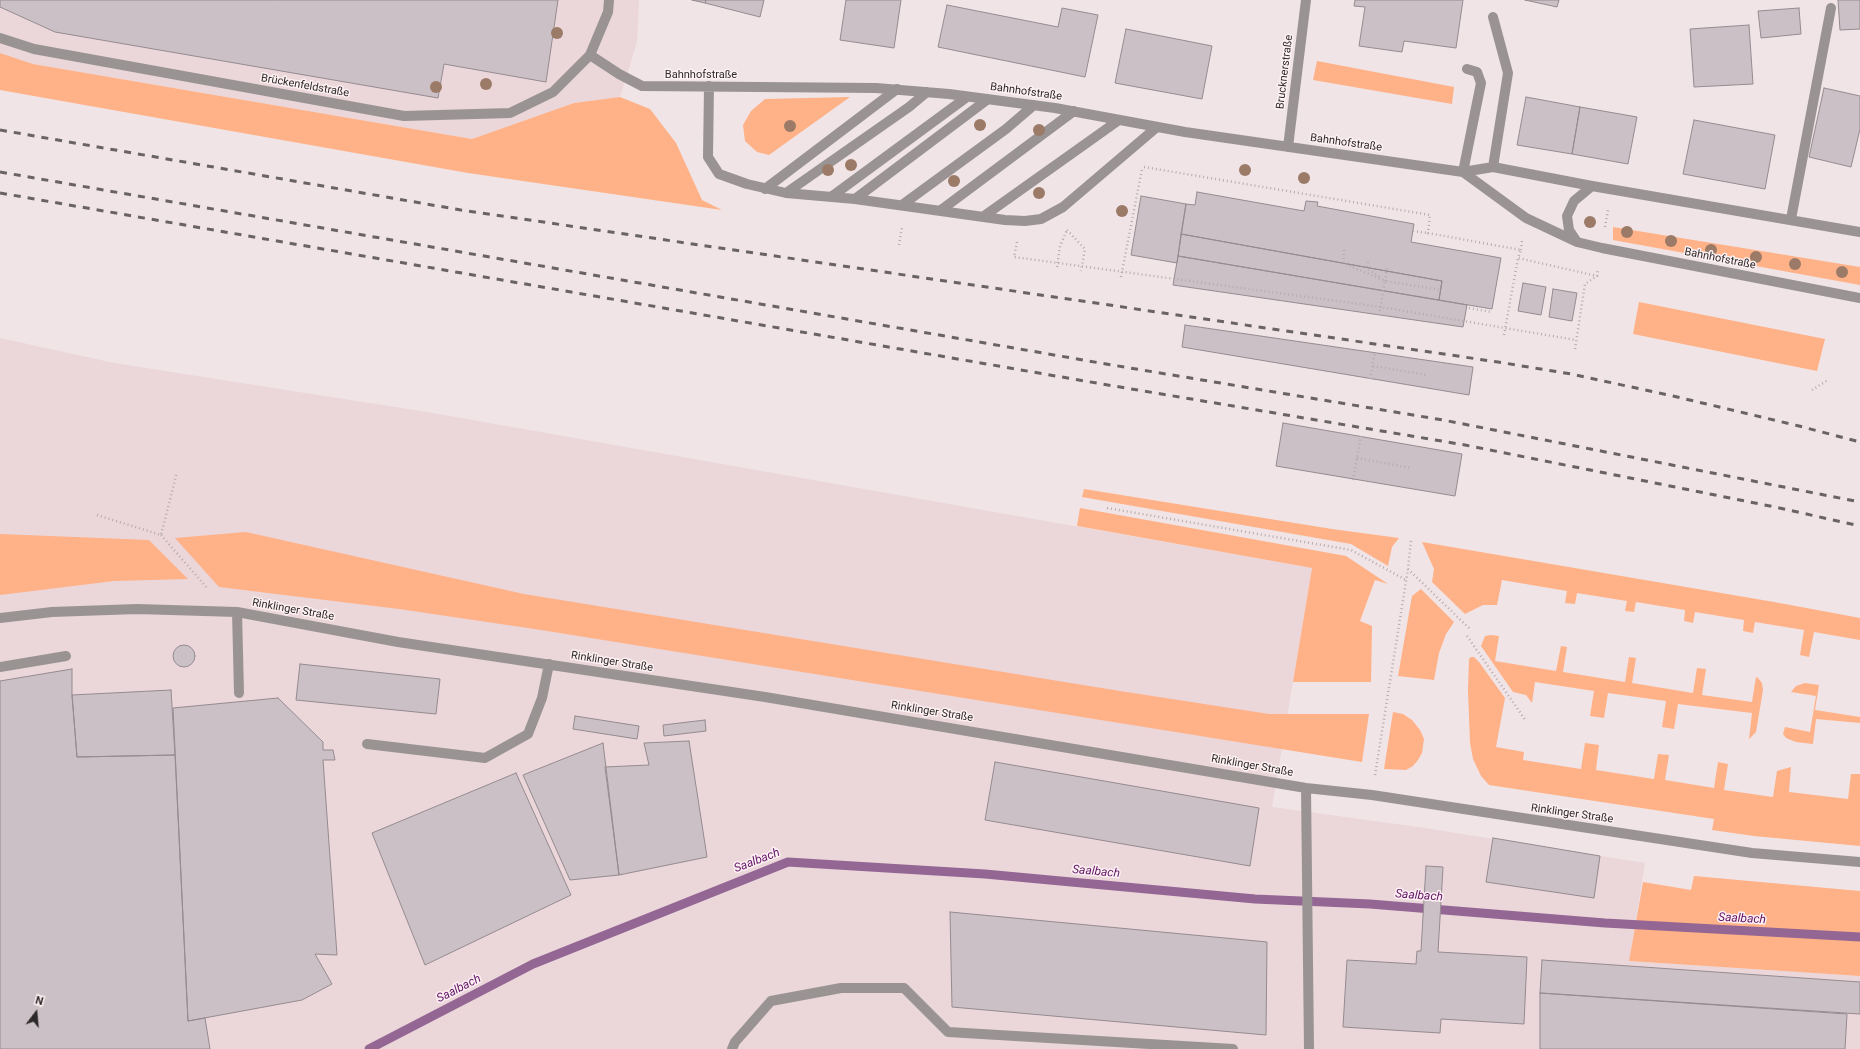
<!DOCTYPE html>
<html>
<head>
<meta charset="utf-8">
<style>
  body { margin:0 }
  #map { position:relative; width:1860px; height:1049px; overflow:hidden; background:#f0e4e6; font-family:Roboto,sans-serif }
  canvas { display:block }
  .north { position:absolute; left:16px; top:993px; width:40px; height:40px; -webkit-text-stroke:3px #fef1f3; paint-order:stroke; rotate:16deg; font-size:11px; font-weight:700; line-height:16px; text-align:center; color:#2e2a2a }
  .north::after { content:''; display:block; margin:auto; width:14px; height:18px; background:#2e2a2a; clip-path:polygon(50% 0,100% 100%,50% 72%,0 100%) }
</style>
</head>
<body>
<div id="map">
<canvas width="1860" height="1049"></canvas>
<div class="north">N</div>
</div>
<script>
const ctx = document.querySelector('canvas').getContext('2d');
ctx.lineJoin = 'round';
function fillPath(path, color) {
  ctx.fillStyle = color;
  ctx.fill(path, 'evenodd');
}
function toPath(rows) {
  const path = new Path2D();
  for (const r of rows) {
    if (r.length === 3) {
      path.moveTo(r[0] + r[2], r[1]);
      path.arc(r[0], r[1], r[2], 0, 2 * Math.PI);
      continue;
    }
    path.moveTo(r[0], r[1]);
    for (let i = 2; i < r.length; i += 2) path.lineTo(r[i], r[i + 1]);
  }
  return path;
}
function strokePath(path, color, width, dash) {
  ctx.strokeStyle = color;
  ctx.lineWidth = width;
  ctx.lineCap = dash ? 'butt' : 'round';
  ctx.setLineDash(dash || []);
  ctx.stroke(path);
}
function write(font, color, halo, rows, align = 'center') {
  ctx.font = font + ' Roboto,sans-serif';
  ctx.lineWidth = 3;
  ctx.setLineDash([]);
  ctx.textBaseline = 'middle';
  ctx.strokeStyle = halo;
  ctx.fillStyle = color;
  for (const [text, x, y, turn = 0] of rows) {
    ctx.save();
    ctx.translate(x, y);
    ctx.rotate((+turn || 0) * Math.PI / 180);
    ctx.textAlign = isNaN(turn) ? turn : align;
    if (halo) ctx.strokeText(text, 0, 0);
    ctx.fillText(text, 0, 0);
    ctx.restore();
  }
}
fillPath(toPath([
  [0,0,639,0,637,42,620,97,574,103,472,139,33,64,0,53],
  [0,338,114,363,427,412,1312,568,1272,807,1418,827,1645,863,1629,961,1860,976,1860,1049,0,1049]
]), '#ebd6da');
fillPath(toPath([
  [0,53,33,64,472,139,574,103,620,97,650,109,676,143,702,200,722,210,468,173,0,90],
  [1317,61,1454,87,1452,104,1313,80],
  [850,97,769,155,757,152,745,141,743,125,751,111,765,99],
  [1613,227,1860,267,1860,285,1613,240],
  [1639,302,1825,339,1817,371,1633,334],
  [1084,489,1332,529,1399,538,1392,547,1388,566,1351,544,1082,497],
  [1080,508,1346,556,1388,584,1375,580,1360,621,1372,626,1371,682,1293,682,1312,568,1077,526],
  [246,532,524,594,1120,691,1269,714,1369,714,1362,762,541,630,399,609,219,587,175,538],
  [0,534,149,540,188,579,114,581,0,595],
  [1422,542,1774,602,1860,618,1860,640,1814,632,1809,657,1800,655,1804,630,1755,622,1753,633,1743,631,1744,620,1695,612,1693,623,1684,621,1685,610,1636,602,1634,612,1625,611,1627,601,1577,593,1575,604,1565,603,1567,591,1502,580,1497,605,1483,605,1465,614,1432,582,1434,569],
  [1421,589,1454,622,1446,634,1439,653,1434,680,1398,676,1412,596],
  [1491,635,1499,636,1495,661,1556,671,1561,646,1567,647,1563,672,1625,682,1629,657,1636,658,1632,683,1693,693,1697,668,1706,669,1702,695,1752,702,1756,677,1758,678,1762,683,1763,690,1756,732,1749,739,1752,713,1678,704,1674,729,1662,727,1666,701,1608,693,1604,718,1590,716,1594,691,1535,682,1532,703,1526,695,1513,692,1481,646,1485,636],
  [1471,657,1474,657,1479,662,1505,698,1496,747,1524,752,1523,760,1581,769,1585,743,1599,745,1596,770,1654,779,1658,754,1669,755,1665,780,1714,788,1718,762,1728,764,1724,790,1773,797,1777,771,1791,767,1789,792,1848,799,1851,774,1860,774,1860,846,1754,836,1712,830,1714,819,1489,785,1481,776,1473,759,1470,743,1468,690,1469,659],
  [1805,683,1819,685,1815,710,1860,717,1860,723,1816,719,1813,744,1796,742,1786,738,1783,734,1785,727,1810,732,1816,696,1791,692,1796,686],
  [1393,712,1403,714,1412,720,1420,730,1424,739,1422,753,1418,760,1413,766,1406,770,1384,769],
  [1694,876,1860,891,1860,976,1629,961,1643,882,1691,890]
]), '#ffb187');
strokePath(toPath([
  [369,1049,533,964,788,862,985,874,1255,899,1370,904,1605,923,1860,937]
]), '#946694', 9);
const building = toPath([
  [0,0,558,0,546,82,444,64,438,98,55,32,0,7,0,0],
  [692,0,706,0,705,3,692,0],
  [706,0,764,0,760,17,705,3,706,0],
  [846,0,901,0,894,48,840,40,846,0],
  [1355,0,1463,0,1456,48,1404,41,1402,52,1359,46,1365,7,1354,6,1355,0],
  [1525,0,1559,0,1557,7,1525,0],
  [1838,0,1860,0,1860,29,1840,30,1838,0],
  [947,5,1058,27,1062,8,1098,15,1085,77,938,47,947,5],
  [1799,8,1801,34,1761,38,1758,11,1799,8],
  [1749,25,1753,84,1694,87,1690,29,1749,25],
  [1126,29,1212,46,1202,99,1115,83,1126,29],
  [1824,88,1860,96,1860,129,1851,167,1809,157,1824,88],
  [1526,97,1580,107,1572,154,1517,145,1526,97],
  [1580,107,1637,117,1628,164,1572,154,1580,107],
  [1694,120,1775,135,1765,189,1683,174,1694,120],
  [1197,192,1304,211,1306,201,1318,202,1317,206,1414,224,1411,242,1501,258,1492,309,1439,300,1442,281,1181,234,1186,204,1195,205,1197,192],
  [1141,196,1186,204,1177,263,1131,255,1141,196],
  [1181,234,1442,281,1439,300,1178,256,1181,234],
  [1178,256,1467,305,1463,327,1173,285,1178,256],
  [1523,283,1546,287,1541,315,1518,311,1523,283],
  [1553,289,1577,293,1572,321,1549,317,1553,289],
  [1185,325,1473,367,1469,395,1182,347,1185,325],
  [1283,423,1462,454,1455,496,1276,466,1283,423],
  [184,656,11],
  [300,664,440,679,436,714,296,700,300,664],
  [72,669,72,695,77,757,175,755,188,1021,205,1018,210,1049,0,1049,0,681,72,669],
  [171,690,175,755,77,757,72,695,171,690],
  [278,698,323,742,323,750,333,750,335,760,323,760,337,955,315,954,332,984,302,1000,188,1021,173,708,278,698],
  [575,716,639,726,637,739,573,729,575,716],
  [705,720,706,731,664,736,663,725,705,720],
  [689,741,707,857,619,875,605,767,649,765,644,743,689,741],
  [603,743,619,875,570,880,523,775,603,743],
  [995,762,1259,808,1250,866,985,820,995,762],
  [516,773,571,895,425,965,372,833,516,773],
  [1493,838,1600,856,1594,898,1486,882,1493,838],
  [1426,866,1443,867,1438,952,1527,957,1524,1024,1441,1019,1440,1033,1343,1027,1347,960,1416,964,1417,951,1421,951,1426,866],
  [950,912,1267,942,1266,1035,952,1007,950,912],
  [1542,960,1860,982,1860,1014,1540,993,1542,960],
  [1540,993,1847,1014,1845,1049,1540,1049,1540,993]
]);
fillPath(building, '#cbc0c5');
strokePath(building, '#958b90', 1);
strokePath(toPath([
  [1144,167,1430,215,1428,233,1521,250,1518,258,1597,276],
  [1605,227,1608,210],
  [1067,230,1085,249,1081,271],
  [1413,231,1428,233],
  [1017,242,1014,257,1381,307,1576,340],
  [899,245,902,227],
  [1344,250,1343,263,1385,281],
  [1521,250,1522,240],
  [1368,262,1367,268,1381,278],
  [1057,267,1060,246,1067,230],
  [1121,277,1142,169],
  [1385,281,1387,266],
  [1469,308,1491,312],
  [1379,315,1385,281,1441,290],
  [1504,335,1518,258],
  [1575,349,1585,284,1597,276,1598,269],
  [1373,366,1427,375],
  [1370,379,1375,352],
  [1812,390,1828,380],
  [1357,458,1411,468],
  [1353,480,1361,436],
  [1107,508,1351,550,1406,580],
  [97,515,161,535,177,472],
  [161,535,208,589],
  [1408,569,1471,630],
  [1467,636,1526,721],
  [1375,775,1408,569,1411,540]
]), '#b5abad', 2.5, [1, 3]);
strokePath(toPath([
  [0,38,34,49,404,116,510,113,553,92,590,55,608,12,609,0],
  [590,55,619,74,642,86,876,88,949,94,1055,108,1185,132,1463,172,1493,167,1592,186,1860,232],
  [709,86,708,157,719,174,747,184,786,193,855,199,1005,220,1025,221,1041,219,1063,207,1157,127],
  [1288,147,1306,0],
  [1493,167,1508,73,1493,17],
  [1463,172,1526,218,1577,242,1602,248,1860,298],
  [1463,172,1481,83,1477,72,1467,69],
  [765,189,897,89],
  [786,193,909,107,927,92],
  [831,197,967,97],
  [855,199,988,99],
  [902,205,1006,129,1034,105],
  [941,210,1074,111],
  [984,216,1119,120],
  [1791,219,1831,8],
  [1577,242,1569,230,1567,216,1574,201,1592,186],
  [237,612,239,693],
  [0,618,52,612,137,609,237,612,398,642,765,697,1306,788,1372,795,1752,853,1860,862],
  [0,667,66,656],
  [367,744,485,758,528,734,542,698,549,664],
  [1306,788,1309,1049],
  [732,1049,735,1042,771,1001,841,988,904,988,948,1032,1233,1049]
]), '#999493', 10);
strokePath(toPath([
  [0,130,461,210,1498,362,1571,374,1673,396,1799,426,1860,442],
  [0,172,1106,364,1443,420,1860,502],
  [0,193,1102,384,1465,445,1775,507,1860,526]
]), '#696363', 3, [7, 7]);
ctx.fillStyle = '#9c7a68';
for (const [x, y] of [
  [557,33],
  [486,84],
  [436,87],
  [980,125],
  [790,126],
  [1039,130],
  [851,165],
  [828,170],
  [1245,170],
  [1304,178],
  [954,181],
  [1039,193],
  [1122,211],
  [1590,222],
  [1627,232],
  [1671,241],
  [1711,250],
  [1756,257],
  [1795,264],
  [1842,272]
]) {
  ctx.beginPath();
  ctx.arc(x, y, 6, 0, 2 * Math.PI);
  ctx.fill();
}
write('11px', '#2e2a2a', '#fef1f3', [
  ["Brucknerstraße",1285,72,-83],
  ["Bahnhofstraße",701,75],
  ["Brückenfeldstraße",305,86,10],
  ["Bahnhofstraße",1026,92,8],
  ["Bahnhofstraße",1346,143,8],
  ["Bahnhofstraße",1720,259,11],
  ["Rinklinger Straße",293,610,10],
  ["Rinklinger Straße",612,662,9],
  ["Rinklinger Straße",932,712,9],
  ["Rinklinger Straße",1252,766,10],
  ["Rinklinger Straße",1572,814,8]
]);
write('italic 12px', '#611365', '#fef1f3', [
  ["Saalbach",757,861,-21],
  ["Saalbach",1096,872,5],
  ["Saalbach",1419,896,4],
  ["Saalbach",1742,919,3],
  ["Saalbach",459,989,-27]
]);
</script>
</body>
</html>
